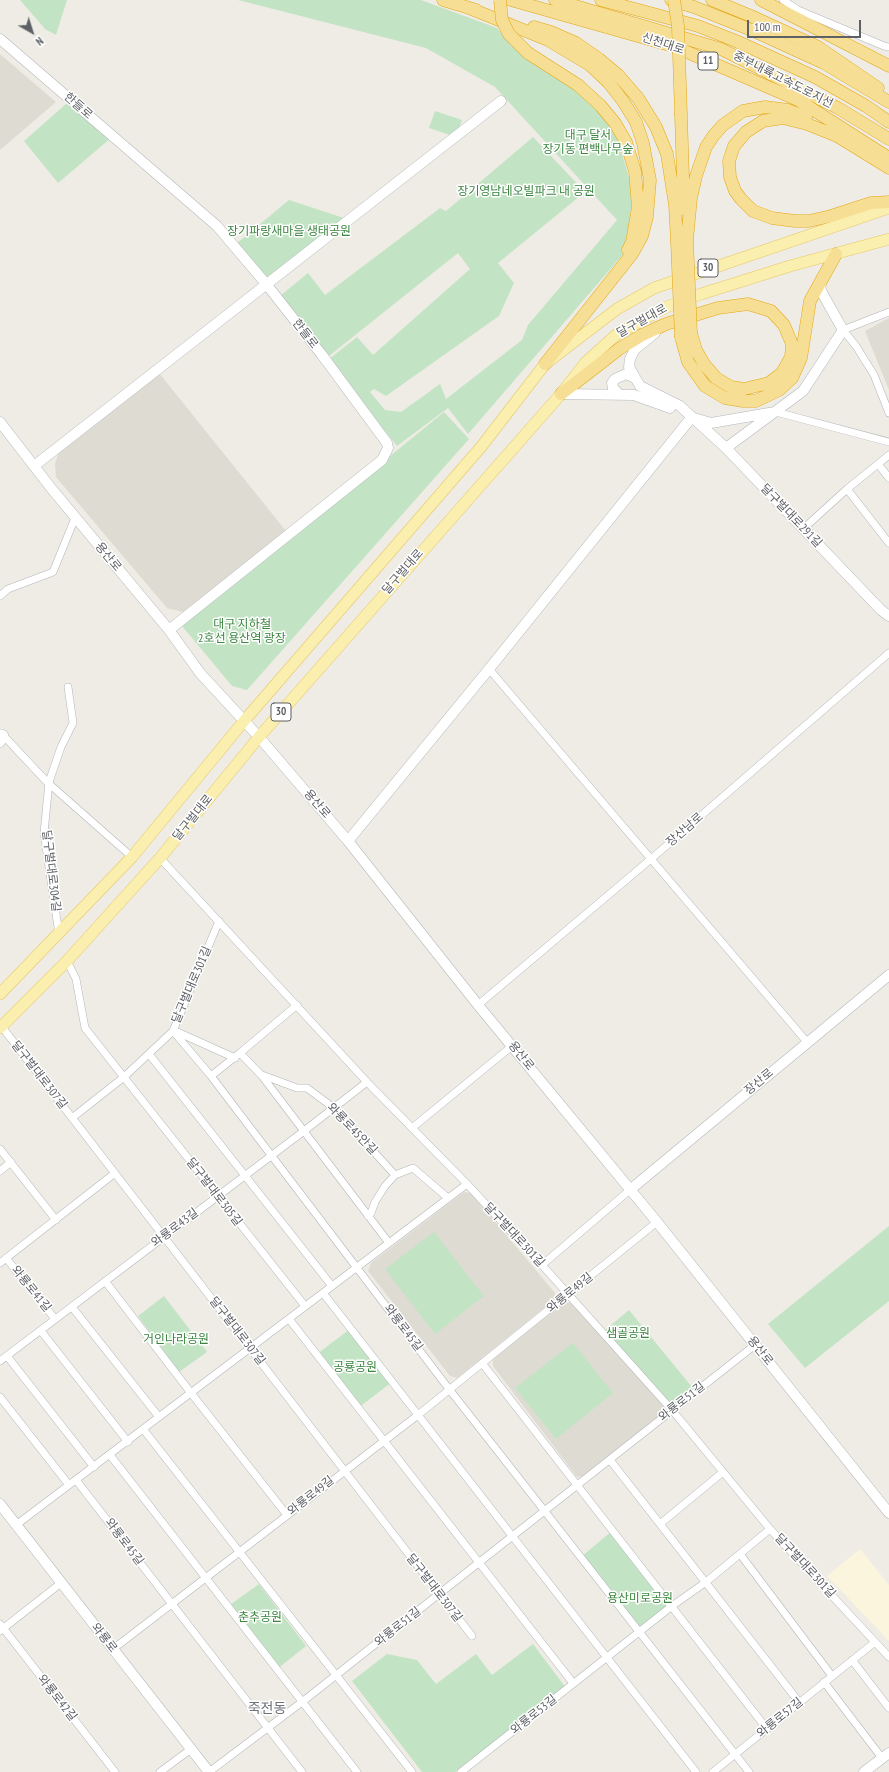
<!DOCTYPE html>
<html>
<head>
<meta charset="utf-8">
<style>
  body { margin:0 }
  #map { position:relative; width:889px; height:1772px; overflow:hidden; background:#eeece5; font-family:"PT Sans Narrow",sans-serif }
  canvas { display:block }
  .north { position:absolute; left:12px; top:12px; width:40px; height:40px; -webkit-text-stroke:3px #fff; paint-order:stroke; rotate:141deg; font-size:11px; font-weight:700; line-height:16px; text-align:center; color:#5d6065 }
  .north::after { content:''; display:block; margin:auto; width:14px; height:18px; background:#5d6065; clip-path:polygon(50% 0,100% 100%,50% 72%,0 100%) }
  .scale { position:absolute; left:747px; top:20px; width:114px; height:18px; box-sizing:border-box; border:2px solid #5d6065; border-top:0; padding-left:5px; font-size:12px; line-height:14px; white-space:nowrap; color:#5d6065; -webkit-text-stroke:3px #fff; paint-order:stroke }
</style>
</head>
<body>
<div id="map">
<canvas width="889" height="1772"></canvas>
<div class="north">N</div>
<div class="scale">100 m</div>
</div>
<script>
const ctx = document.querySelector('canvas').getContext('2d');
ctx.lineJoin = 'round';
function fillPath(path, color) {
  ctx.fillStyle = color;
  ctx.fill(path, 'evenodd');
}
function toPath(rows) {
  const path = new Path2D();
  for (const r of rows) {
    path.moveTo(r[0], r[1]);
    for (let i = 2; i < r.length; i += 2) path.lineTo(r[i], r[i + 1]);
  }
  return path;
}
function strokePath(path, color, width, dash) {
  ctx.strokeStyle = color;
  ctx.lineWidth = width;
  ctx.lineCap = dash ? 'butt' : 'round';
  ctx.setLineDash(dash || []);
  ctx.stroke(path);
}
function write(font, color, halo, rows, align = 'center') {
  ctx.font = font + ' "PT Sans Narrow","Noto Sans KR",sans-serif';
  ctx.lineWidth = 3;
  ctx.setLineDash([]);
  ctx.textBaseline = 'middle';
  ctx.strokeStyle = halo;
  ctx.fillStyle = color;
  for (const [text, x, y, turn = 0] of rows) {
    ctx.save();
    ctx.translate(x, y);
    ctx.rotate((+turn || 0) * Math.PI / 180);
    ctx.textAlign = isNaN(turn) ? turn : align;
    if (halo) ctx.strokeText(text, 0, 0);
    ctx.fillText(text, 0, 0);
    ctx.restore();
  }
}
fillPath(toPath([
  [860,1549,889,1585,889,1641,827,1576]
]), '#fcf5dd');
fillPath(toPath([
  [0,54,56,102,0,150],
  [889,318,889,390,865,331],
  [159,373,286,531,183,612,167,608,56,477,55,464,59,451],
  [464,1192,471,1193,555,1293,555,1299,457,1378,450,1376,368,1271,371,1263],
  [564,1302,573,1303,664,1407,663,1413,584,1476,577,1477,493,1366,493,1359]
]), '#dedbd3');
fillPath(toPath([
  [20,0,67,0,56,35,45,29],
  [238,0,421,0,497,28,511,45,568,84,614,127,633,191,626,251,468,434,448,408,397,446,328,360,357,337,373,355,470,269,458,253,329,356,280,296,308,273,325,295,440,208,446,211,533,137,585,192,498,263,514,283,499,316,386,396,374,389,370,392,385,410,401,412,440,384,446,399,522,340,528,325,617,220,495,87,426,48],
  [67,103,111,138,58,183,24,141],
  [435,111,462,120,456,137,429,128],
  [289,200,347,219,268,280,236,244],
  [444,412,469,439,247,690,232,686,182,626],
  [889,1226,889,1301,805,1368,768,1324],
  [434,1232,484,1296,435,1334,385,1269],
  [164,1296,207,1352,179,1372,138,1316],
  [629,1310,696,1392,672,1408,604,1331],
  [350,1329,392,1382,358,1408,317,1354],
  [573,1343,613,1393,556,1439,515,1388],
  [612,1531,670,1604,637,1629,581,1557],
  [259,1584,306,1646,276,1670,227,1607],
  [533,1644,566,1688,455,1772,422,1772,352,1681,387,1654,417,1660,436,1684,476,1654,492,1675]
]), '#c3e4c4');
const street = toPath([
  [783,0,798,10,884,46,889,47],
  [889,312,843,330,856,346,874,375,889,413],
  [776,412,889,442],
  [889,455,878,464,889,478],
  [847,489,889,543],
  [803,529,847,489,878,464],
  [0,596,8,589,53,572,75,518],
  [489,669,807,1042],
  [1,733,47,782,132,857],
  [160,858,367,1082,467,1184,542,1265,672,1410,770,1529,889,1657],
  [59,934,44,833,49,782,61,747,73,723,68,687],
  [67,961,76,979,85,1028,305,1306],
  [478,1005,651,859,889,653],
  [2,1027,472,1636],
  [173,1031,211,1076,449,1389,749,1772],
  [175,1031,235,1058],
  [240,1053,297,1005],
  [149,1054,332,1286],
  [262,1075,297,1088,307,1088,334,1108,395,1175],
  [211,1076,240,1053,262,1076,389,1243],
  [72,1118,124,1077,173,1031,219,921],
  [412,1128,512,1046],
  [0,1149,56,1220],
  [0,1171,11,1162],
  [368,1216,371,1213,375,1202,385,1186,395,1175,413,1168,448,1198],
  [6,1258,55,1319],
  [0,1263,115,1173],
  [542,1265,631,1189],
  [105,1281,191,1393,287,1515],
  [323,1293,696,1772],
  [72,1307,159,1417],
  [289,1319,573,1683],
  [41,1331,128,1442],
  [7,1356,94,1467],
  [0,1361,304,1131,367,1082],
  [482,1363,767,1729],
  [0,1397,69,1485],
  [143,1429,412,1772],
  [110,1455,357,1772],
  [610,1460,799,1702],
  [76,1480,302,1772],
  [660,1524,723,1472],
  [16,1525,467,1184],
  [740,1554,832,1676],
  [0,1624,115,1772],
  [0,1631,61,1583],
  [113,1649,418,1415,657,1222],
  [852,1660,889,1708],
  [824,1682,882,1758],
  [160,1772,191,1749],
  [209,1772,302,1702,755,1345],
  [461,1772,672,1606,706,1582,770,1529],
  [713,1772,875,1642]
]);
const secondary = toPath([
  [0,39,217,226,267,285,322,355,387,443,388,448,382,460,169,630],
  [655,333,635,349,630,359,629,367,640,386,680,406,726,448,881,610,889,616],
  [561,394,634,395,670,408],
  [620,395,613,388,612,383,615,379,626,374,635,378],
  [694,418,711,423,775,412],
  [0,422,51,488,169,630,200,673,259,737,348,841,478,1005,657,1222,889,1513],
  [726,448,803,391,843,330,821,291,820,282],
  [34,466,501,101],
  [0,742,3,735],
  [348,841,489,669,691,418],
  [631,1189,889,975],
  [0,1504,209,1772],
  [864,1772,889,1753]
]);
const primary = toPath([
  [0,994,132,857,244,721,481,447,545,364,617,309,654,288,889,208],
  [0,1028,67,961,160,858,259,737,561,394,586,362,616,335,664,308,701,294,790,266,889,239]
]);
const highway = toPath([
  [443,0,476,10],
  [511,0,673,46,798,100,889,158],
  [555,0,721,49,838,108,889,139],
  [601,0,698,26,736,41,815,77,866,106,889,122],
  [671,0,694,7,754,31,824,63,889,102],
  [712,0,751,16,818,47,878,88],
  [761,0,889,66],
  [469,8,548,40,590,65,609,83,623,101,636,122,643,143,650,180,647,217,642,236,632,254,545,364],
  [534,27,551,32,576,43,599,59,618,75,638,98,656,127,667,154,675,205,677,242],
  [528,53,578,85,600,105,615,123,626,142,635,171,638,207,632,242,628,250],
  [681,115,684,209],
  [889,168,837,136,807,124,783,118,763,121,746,132,734,146,729,161,730,177,735,191,741,199,753,211,772,218,795,221,809,221,831,216,871,203,889,202],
  [687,240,691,198,696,176,706,147,714,135,723,125,743,111,765,107,788,110,806,117],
  [681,337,688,362,705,386,725,398,743,401,756,401,779,390,792,378,801,358,810,301,836,254],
  [561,394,619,349,642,335,666,324,718,308,748,304,771,311,784,325,792,344,791,357,782,373,769,383,744,389,731,387,716,378,704,364,696,350,691,333]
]);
strokePath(street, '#b2b5b9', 8);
strokePath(secondary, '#b4b7bc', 11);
strokePath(primary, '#e8c665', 12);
strokePath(highway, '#e4a610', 13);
strokePath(street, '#fff', 7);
strokePath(secondary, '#fff', 10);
strokePath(primary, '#faefaf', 11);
strokePath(highway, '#f6df95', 12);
const highwayBridge = toPath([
  [500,0,502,20,509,34,528,53],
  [674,0,678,26,681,115],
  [687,240,691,333],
  [677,242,681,337]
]);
strokePath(highwayBridge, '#e4a610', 13, []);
strokePath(highwayBridge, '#f6df95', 12);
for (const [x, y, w] of [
  [708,61,20],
  [708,268,20],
  [281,712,20]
]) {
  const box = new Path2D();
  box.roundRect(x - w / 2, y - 9, w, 18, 3);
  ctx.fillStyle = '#fff';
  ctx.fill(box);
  strokePath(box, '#5d6065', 1);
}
write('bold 11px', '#5d6065', null, [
  ["11",708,61],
  ["30",708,268],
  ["30",281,712]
]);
write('12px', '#5d6065', '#fff', [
  ["신천대로",663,44,18],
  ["중부내륙고속도로지선",783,80,27],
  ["한들로",78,106,41],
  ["달구벌대로",642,321,-29],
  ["한들로",305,334,52],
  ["달구벌대로291길",791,516,46],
  ["용산로",108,557,50],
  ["달구벌대로",403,572,-49],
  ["용산로",317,804,49],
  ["달구벌대로",193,818,-51],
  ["장산남로",685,830,-41],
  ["달구벌대로304길",51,871,83],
  ["달구벌대로301길",192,985,-67],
  ["용산로",521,1056,51],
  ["달구벌대로307길",39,1075,52],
  ["장산로",759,1082,-40],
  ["와룡로45안길",352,1129,46],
  ["달구벌대로305길",214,1192,52],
  ["와룡로43길",175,1228,-37],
  ["달구벌대로301길",514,1235,47],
  ["와룡로41길",31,1289,51],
  ["와룡로49길",570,1293,-39],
  ["와룡로45길",403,1328,53],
  ["달구벌대로307길",237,1331,52],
  ["용산로",760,1351,51],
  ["와룡로51길",682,1402,-38],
  ["와룡로49길",311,1496,-38],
  ["와룡로45길",124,1542,53],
  ["달구벌대로301길",805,1566,47],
  ["달구벌대로307길",434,1588,52],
  ["와룡로51길",398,1627,-38],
  ["와룡로",104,1638,52],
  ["와룡로42길",57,1698,52],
  ["와룡로53길",534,1715,-38],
  ["와룡로57길",780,1718,-39]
]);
write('12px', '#3c8541', '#fff', [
  ["대구 달서",588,136],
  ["장기동 편백나무숲",588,150],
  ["장기영남네오빌파크 내 공원",526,192],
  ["장기파랑새마을 생태공원",289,232],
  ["대구 지하철",242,625],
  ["2호선 용산역 광장",242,639],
  ["샘골공원",628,1334],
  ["거인나라공원",176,1340],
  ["공룡공원",355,1368],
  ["용산미로공원",640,1599],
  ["춘추공원",260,1618]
]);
write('14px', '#6e7277', '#fff', [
  ["죽전동",267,1709]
]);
</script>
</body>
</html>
